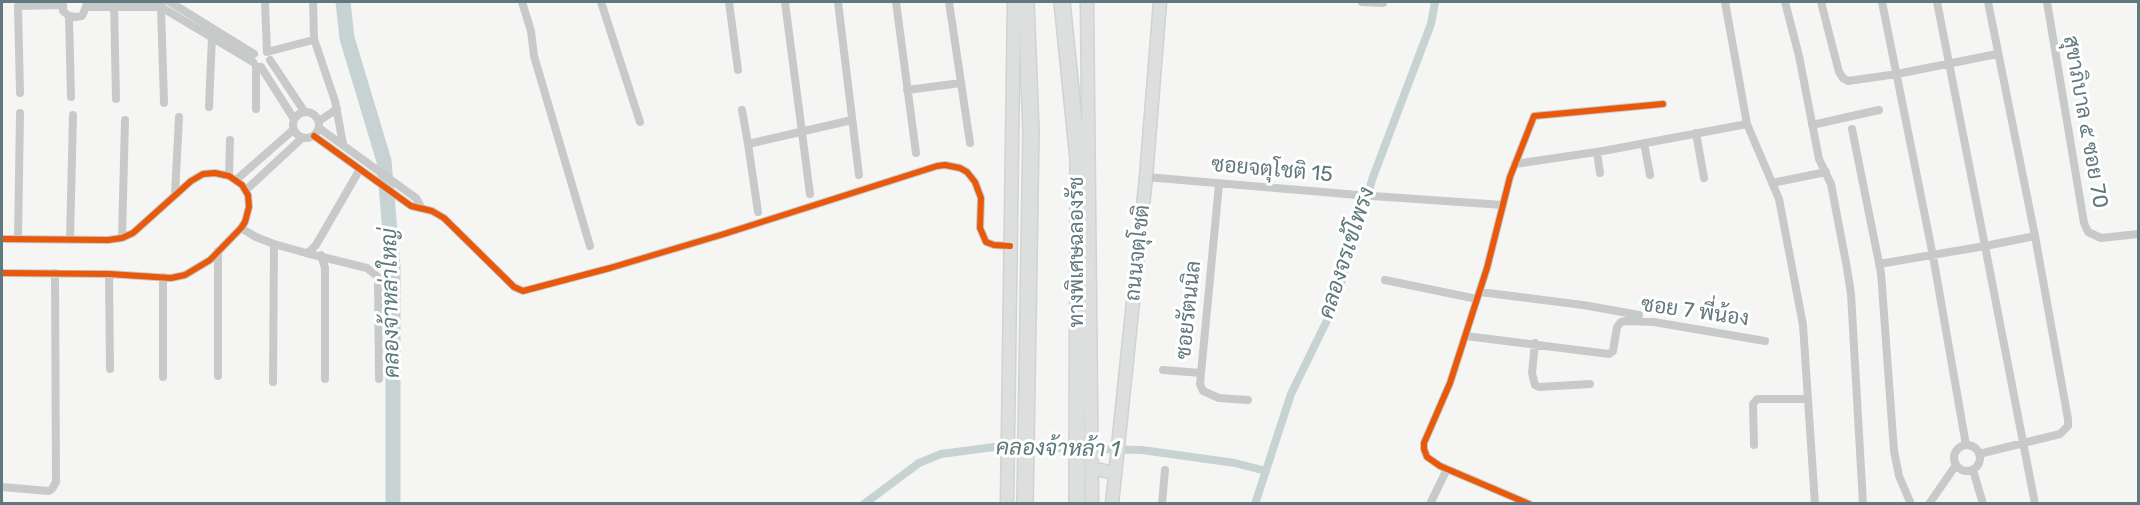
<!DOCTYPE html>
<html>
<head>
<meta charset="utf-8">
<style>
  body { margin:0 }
  #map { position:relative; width:2140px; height:505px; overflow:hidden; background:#f5f5f4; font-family:Rubik,sans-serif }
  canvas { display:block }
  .frame { position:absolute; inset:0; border:3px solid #61787e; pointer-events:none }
</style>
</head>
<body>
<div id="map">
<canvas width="2140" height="505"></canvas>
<div class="frame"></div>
</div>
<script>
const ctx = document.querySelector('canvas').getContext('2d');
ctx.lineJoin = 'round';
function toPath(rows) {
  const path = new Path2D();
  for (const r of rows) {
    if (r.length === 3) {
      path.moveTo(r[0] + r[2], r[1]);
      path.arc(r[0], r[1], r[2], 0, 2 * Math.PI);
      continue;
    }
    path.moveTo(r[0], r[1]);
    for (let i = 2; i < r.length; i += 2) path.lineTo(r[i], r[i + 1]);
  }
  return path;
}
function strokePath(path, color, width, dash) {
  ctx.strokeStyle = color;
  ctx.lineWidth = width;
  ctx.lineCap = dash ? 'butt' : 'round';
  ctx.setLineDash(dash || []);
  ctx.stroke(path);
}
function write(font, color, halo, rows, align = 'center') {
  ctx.font = font + ' Rubik,Sarabun,sans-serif';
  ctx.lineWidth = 6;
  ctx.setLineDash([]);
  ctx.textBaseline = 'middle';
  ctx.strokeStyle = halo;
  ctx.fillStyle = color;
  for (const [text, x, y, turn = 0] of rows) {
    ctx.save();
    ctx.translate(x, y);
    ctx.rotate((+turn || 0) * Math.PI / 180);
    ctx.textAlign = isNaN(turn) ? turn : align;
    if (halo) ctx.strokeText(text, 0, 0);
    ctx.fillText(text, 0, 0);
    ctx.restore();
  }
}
strokePath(toPath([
  [864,504,919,463,941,454,994,447,1142,450,1235,463,1266,471],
  [1255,504,1291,394,1334,306,1373,177,1431,24,1435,2]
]), '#c7d3d3', 8);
strokePath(toPath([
  [343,2,347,38,384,161,393,267,393,504]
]), '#c7d3d3', 15);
const secondary = toPath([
  [1087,2,1092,504],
  [1091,468,1115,473],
  [1007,504,1014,2],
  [1112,504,1146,177,1160,2]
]);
const highway = toPath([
  [1062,2,1078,159,1077,504],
  [1025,504,1031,131,1026,2]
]);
strokePath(secondary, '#d1d2d2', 15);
strokePath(highway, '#d1d2d2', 18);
strokePath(toPath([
  [63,2,63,11,69,16,76,17,82,16,86,7,87,2],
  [114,2,116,99],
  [163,2,161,7,164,103],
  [170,2,254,54],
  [265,2,267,52,309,41],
  [313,2,314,39,335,101,343,144],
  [522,2,531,31,534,56,590,246],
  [601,2,640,122],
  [729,2,738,70],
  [785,2,810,194],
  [838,2,859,175],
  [896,2,916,153],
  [949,2,970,143],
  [1362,2,1383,3],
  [1725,2,1747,124,1779,199,1803,325,1815,504],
  [1785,2,1799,56,1819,159,1831,184,1847,268,1851,294,1863,504],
  [1821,2,1839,72,1843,78,1848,81,1897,74,1997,54],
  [1882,2,1933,256,1966,445],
  [1937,2,1985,246,2035,236],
  [2047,2,2084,223,2088,232,2101,238,2138,234],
  [86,7,161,7,253,62],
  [69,16,71,97],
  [270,60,304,111],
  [261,67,294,119],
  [907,90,961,83],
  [20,93,18,6,62,5],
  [209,107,212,37,214,33],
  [256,109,256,66],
  [742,110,748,144,852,120],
  [306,125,13],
  [319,121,337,109],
  [1812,125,1879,110],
  [319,128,416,198,421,207],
  [1852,129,1881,273,1894,451,1899,476,1911,504],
  [1696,133,1704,178],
  [314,136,411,206,432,211,444,218,514,287,523,291,610,268,724,234,937,166,945,165,960,168,967,172,975,182,981,198,980,228,986,242,994,245,1010,246],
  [1644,143,1650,175],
  [748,144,758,212],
  [1597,152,1600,173],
  [1515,164,1603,151,1747,124],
  [229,176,230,140],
  [1146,177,1358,195,1503,205],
  [236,180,293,130],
  [1772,183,1826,172],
  [1219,184,1200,384,1203,391,1219,398,1248,400],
  [246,190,302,138],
  [175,195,179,117],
  [241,228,256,237,274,244,306,253,310,251,316,245,360,169],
  [122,238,125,120],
  [2,239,108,240,122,238,133,233,191,181,203,174,215,173,229,176,242,185,248,195,249,207,245,222,241,228,210,260,185,275,171,278,109,274,2,273],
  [18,239,20,113],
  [70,240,73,115],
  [306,253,367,268,378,277,379,379],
  [321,255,325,268,325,379],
  [1879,264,1985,246,2035,504],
  [109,274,110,369],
  [1385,280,1477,299],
  [1480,292,1583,305,1639,315],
  [1466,336,1609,354,1613,351,1617,327,1621,322,1626,321,1654,322,1765,341],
  [1535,343,1532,373,1535,385,1539,387,1590,384],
  [1163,370,1201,373],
  [218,376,218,251],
  [163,377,163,277],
  [273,382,274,244],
  [1754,445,1753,404,1757,399,1807,399],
  [1967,458,13],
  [1979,454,2060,434,2068,426,2068,419,2035,236,1988,2],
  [1973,470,1983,504],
  [2,487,49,491,52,489,56,482,55,273],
  [1162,504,1165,470],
  [1430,504,1447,469],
  [1529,504,1440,466,1427,457,1424,449,1424,443,1450,383,1487,268,1510,177,1534,116,1663,104],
  [1929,504,1956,465]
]), '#c8caca', 8);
strokePath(secondary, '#dddfdf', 12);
strokePath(highway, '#dddfdf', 15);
strokePath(toPath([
  [314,136,411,206,432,211,444,218,514,287,523,291,610,268,724,234,937,166,945,165,960,168,967,172,975,182,981,198,980,228,986,242,994,245,1010,246],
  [2,239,108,240,122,238,133,233,191,181,203,174,215,173,229,176,242,185,248,195,249,207,245,222,241,228,210,260,185,275,171,278,109,274,2,273],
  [1529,504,1440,466,1427,457,1424,449,1424,443,1450,383,1487,268,1510,177,1534,116,1663,104]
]), '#e8590c', 6);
write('21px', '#61787e', '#fff', [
  ["สุขาภิบาล ๕ ซอย 70",2085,122,80],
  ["ซอยจตุโชติ 15",1272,170,5],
  ["ทางพิเศษฉลองรัช",1077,252,-90],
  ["ถนนจตุโชติ",1138,253,-84],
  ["ซอยรัตนนิล",1189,310,-84],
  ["ซอย 7 พี่น้อง",1695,312,8]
]);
write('italic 22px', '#5c7879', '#fff', [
  ["คลองจรเข้โพรง",1347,253,-72],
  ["คลองจ้าหล่าใหญ่",391,303,-91],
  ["คลองจ้าหล้า 1",1058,449,1]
]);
</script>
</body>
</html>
